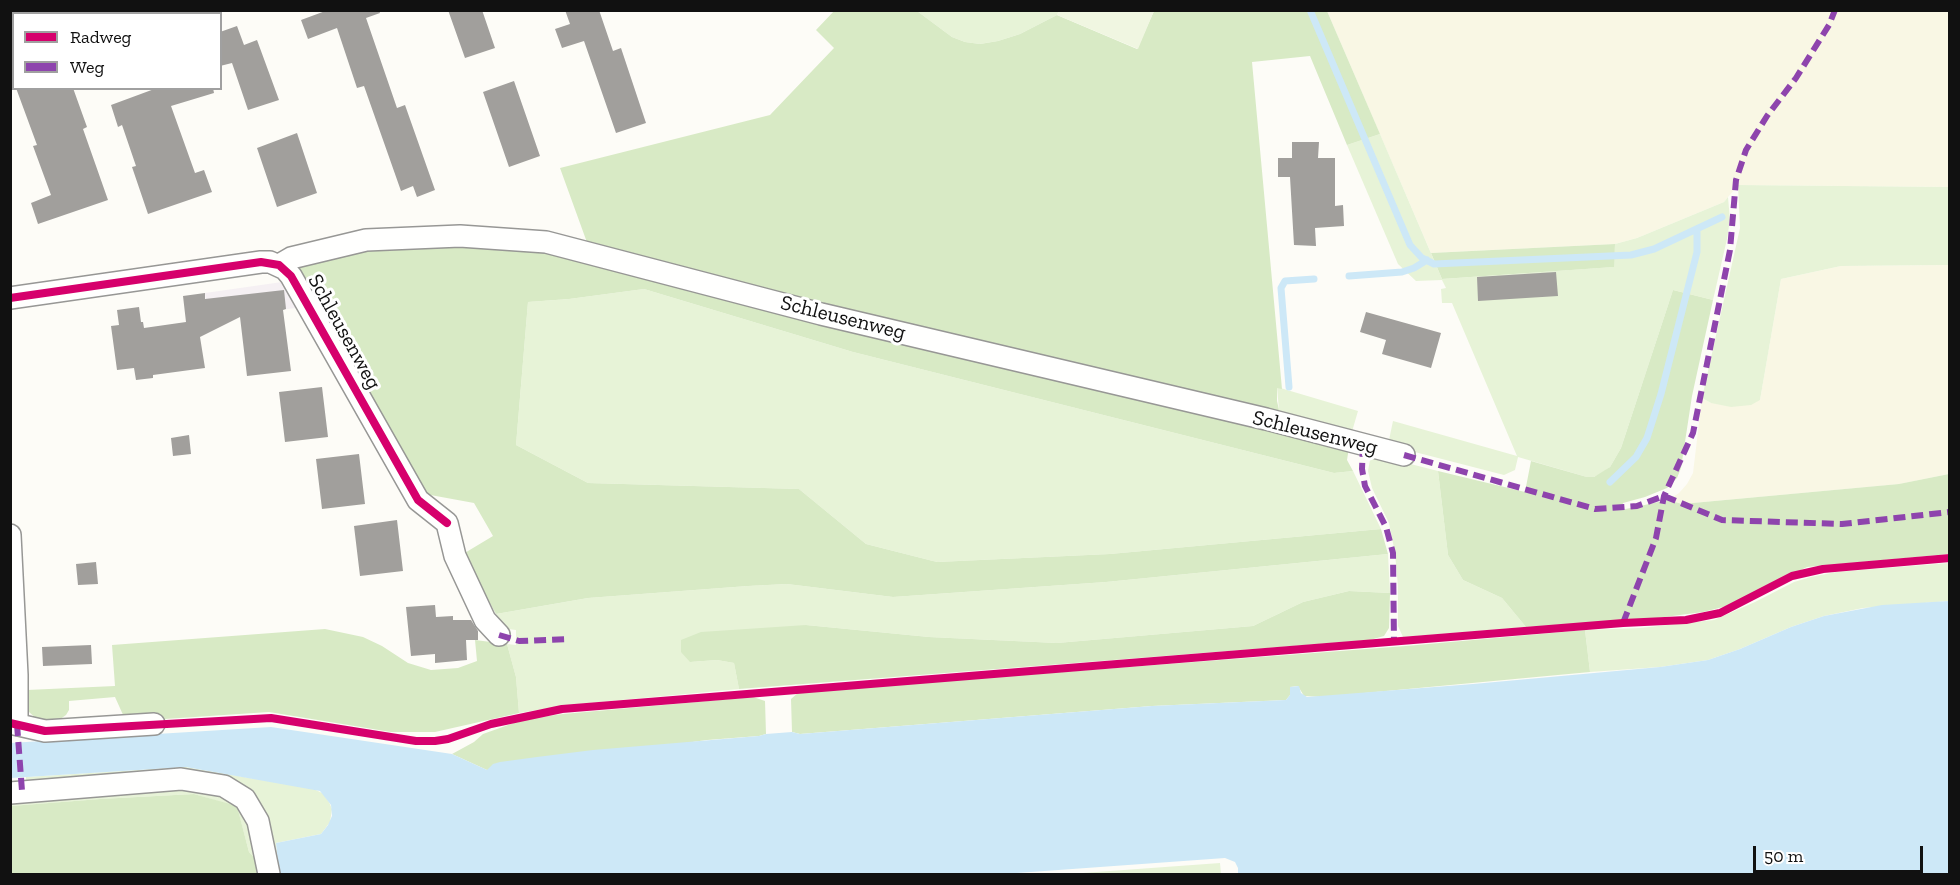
<!DOCTYPE html>
<html>
<head>
<meta charset="utf-8">
<style>
  body { margin:0 }
  #map { position:relative; width:1960px; height:885px; overflow:hidden; background:#fdfcf7; font-family:"Zilla Slab",serif }
  canvas { display:block }
  .frame { position:absolute; inset:0; border:12px solid #111; pointer-events:none }
  .legend { position:absolute; left:12px; top:12px; width:210px; height:78px; box-sizing:border-box; background:#fff; border:2px solid #a0a0a0; margin:0; padding:8px 10px; list-style:none; font-size:18px; color:#111 }
  .legend li { display:flex; align-items:center; gap:12px; height:30px }
  .legend b { width:30px; border:2px solid #a0a0a0 }
  .scale { position:absolute; left:1753px; top:846px; width:170px; height:27px; box-sizing:border-box; border:3px solid #111; border-top:0; padding-left:8px; font-size:18px; line-height:21px; white-space:nowrap; color:#111; -webkit-text-stroke:4px #fff; paint-order:stroke }
</style>
</head>
<body>
<div id="map">
<canvas width="1960" height="885"></canvas>
<div class="frame"></div>
<ul class="legend">
<li><b style="height:8px;background:#d6006c"></b>Radweg</li>
<li><b style="height:8px;background:#8e44ad"></b>Weg</li>
</ul>
<div class="scale">50 m</div>
</div>
<script>
const ctx = document.querySelector('canvas').getContext('2d');
ctx.lineJoin = 'round';
function fillPath(path, color) {
  ctx.fillStyle = color;
  ctx.fill(path, 'evenodd');
}
function toPath(rows) {
  const path = new Path2D();
  for (const r of rows) {
    path.moveTo(r[0], r[1]);
    for (let i = 2; i < r.length; i += 2) path.lineTo(r[i], r[i + 1]);
  }
  return path;
}
function strokePath(path, color, width, dash) {
  ctx.strokeStyle = color;
  ctx.lineWidth = width;
  ctx.lineCap = dash ? 'butt' : 'round';
  ctx.setLineDash(dash || []);
  ctx.stroke(path);
}
function write(font, color, halo, rows, align = 'center') {
  ctx.font = font + ' "Zilla Slab",serif';
  ctx.lineWidth = 6;
  ctx.setLineDash([]);
  ctx.textBaseline = 'middle';
  ctx.strokeStyle = halo;
  ctx.fillStyle = color;
  for (const [text, x, y, turn = 0] of rows) {
    ctx.save();
    ctx.translate(x, y);
    ctx.rotate((+turn || 0) * Math.PI / 180);
    ctx.textAlign = isNaN(turn) ? turn : align;
    if (halo) ctx.strokeText(text, 0, 0);
    ctx.fillText(text, 0, 0);
    ctx.restore();
  }
}
fillPath(toPath([
  [282,282,296,308,208,319,205,293]
]), '#f5f0f3');
fillPath(toPath([
  [1327,11,1949,11,1949,187,1738,185,1724,202,1637,238,1615,244,1431,253],
  [1949,265,1949,474,1900,484,1682,504,1668,500,1679,493,1687,484,1693,473,1702,398,1711,403,1760,400,1781,279,1841,266]
]), '#f9f7e4');
fillPath(toPath([
  [917,11,1059,11,1057,15,1020,34,998,41,980,44,965,42,952,37],
  [1380,134,1442,279,1613,267,1615,244,1637,238,1724,202,1728,197,1730,220,1727,239,1713,300,1673,290,1621,448,1610,467,1602,473,1594,477,1587,477,1518,457,1515,470,1504,475,1407,450,1407,446,1389,440,1393,421,1517,456,1452,303,1442,303,1441,289,1446,288,1442,280,1416,281,1398,264,1347,145],
  [1738,185,1949,187,1949,265,1841,266,1781,279,1760,400,1751,405,1731,407,1711,403,1702,398,1740,228],
  [644,289,853,352,1334,473,1353,471,1381,529,1110,554,937,562,866,544,799,489,588,483,516,445,528,302,569,299],
  [1277,387,1358,411,1351,435,1285,418,1279,410],
  [1379,456,1438,471,1448,555,1463,580,1502,598,1526,627,1403,637,1398,626,1398,586,1395,553,1389,523,1372,488,1368,471,1370,460],
  [1388,554,1390,593,1349,591,1303,602,1253,626,1057,643,929,637,806,625,690,662,717,660,734,663,739,689,568,705,519,713,516,677,507,644,516,645,516,630,508,629,502,624,496,614,588,598,748,586,787,584,893,597,1106,582],
  [1949,563,1949,601,1863,608,1824,616,1791,627,1740,649,1708,660,1660,667,1590,672,1585,630,1640,628,1714,620,1755,602,1794,582,1811,577,1836,572],
  [186,767,314,789,324,794,329,802,332,809,330,822,321,834,276,843,279,874,241,788,26,787,26,777],
  [184,786,227,797,245,809,263,874,257,874,256,859,249,852,237,807,194,794,100,799,11,806,11,799],
  [1220,863,1221,874,1069,874]
]), '#e7f3d7');
fillPath(toPath([
  [834,11,917,11,952,37,965,42,980,44,998,41,1020,34,1057,15,1137,49,1154,11,1327,11,1380,134,1347,145,1310,56,1252,62,1282,389,1277,388,1277,401,1279,410,1285,418,1351,435,1347,460,1353,471,1334,473,853,352,644,289,569,299,528,302,516,445,588,483,799,489,866,544,937,562,1110,554,1381,529,1388,554,1106,582,893,597,787,584,748,586,588,598,496,614,463,554,493,536,474,503,425,494,295,262,362,248,450,242,589,248,560,168,770,115,834,48,816,30],
  [1615,244,1614,267,1442,279,1431,253],
  [1673,290,1713,300,1692,396,1681,468,1677,478,1667,488,1645,497,1623,503,1621,510,1668,500,1682,504,1899,484,1949,474,1949,554,1807,567,1727,606,1703,612,1657,618,1526,627,1502,598,1463,580,1448,555,1438,471,1525,492,1531,461,1587,477,1594,477,1610,467,1621,448],
  [1349,591,1390,593,1389,628,1384,636,1370,640,739,689,734,663,717,660,690,662,681,652,681,640,701,632,806,625,929,637,1057,643,1253,626,1303,602],
  [325,629,363,637,382,646,408,663,431,670,458,668,477,661,475,640,507,644,516,677,519,713,435,732,391,732,269,712,135,721,124,717,115,697,69,701,69,710,66,715,56,722,38,720,29,712,27,690,115,686,112,645],
  [1585,630,1590,672,1322,697,1304,696,1298,686,1290,687,1290,695,1286,700,1152,706,800,734,792,732,791,699,799,692,1406,646],
  [753,697,765,701,766,734,759,736,707,740,487,770,452,754,474,742,483,734,525,719,563,714],
  [194,794,237,806,249,852,256,859,257,874,11,874,11,806,100,799]
]), '#d8eac5');
fillPath(toPath([
  [1059,10,1154,10,1154,11,1138,49,1057,15]
]), '#f0f6e1');
fillPath(toPath([
  [1949,601,1949,874,1238,874,1238,868,1235,862,1225,858,1003,874,279,874,276,843,321,834,328,825,332,816,331,805,320,791,186,767,11,778,10,743,271,727,452,754,487,770,493,764,500,762,537,757,593,750,759,736,766,734,792,732,800,734,1152,706,1286,700,1290,695,1290,687,1299,686,1301,693,1307,697,1473,684,1660,667,1708,660,1740,649,1791,627,1824,616,1882,605]
]), '#cde8f7');
strokePath(toPath([
  [1310,10,1410,245,1422,258,1434,264,1631,255,1654,249,1722,217],
  [1349,276,1402,272,1414,268,1427,260],
  [1289,387,1281,288,1285,281,1314,279],
  [1610,482,1636,457,1647,438,1661,394,1697,252,1697,229]
]), '#cde8f7', 7);
fillPath(toPath([
  [328,10,379,10,380,13,366,18,397,108,405,105,435,190,417,197,413,186,401,191,364,86,357,88,337,28,308,39,301,20],
  [448,10,482,10,495,48,465,58],
  [565,10,599,10,613,51,621,48,646,123,616,133,584,41,562,48,555,29,570,24],
  [237,26,244,45,257,40,279,100,248,110,232,63,220,66,220,32],
  [514,81,540,156,509,167,483,92],
  [16,88,73,88,87,127,83,129,108,200,38,224,31,203,51,195,33,146,37,145],
  [157,88,213,88,214,93,171,106,195,173,204,170,212,192,148,214,132,167,136,166,122,125,118,127,111,105],
  [297,133,317,193,277,207,257,148],
  [1292,142,1319,142,1318,158,1335,158,1335,206,1343,205,1344,226,1315,228,1316,246,1294,245,1290,177,1278,177,1278,158,1292,158],
  [1556,272,1558,296,1478,301,1477,277],
  [284,290,286,309,283,310,291,371,247,376,240,317,200,337,205,368,153,375,153,378,136,380,134,368,117,370,111,326,119,325,117,310,139,307,141,322,143,322,144,328,186,322,183,296,205,293,205,299],
  [1366,312,1441,333,1431,368,1382,354,1386,340,1360,332],
  [322,387,328,437,285,442,279,392],
  [189,435,191,454,173,456,171,438],
  [359,454,365,504,322,509,316,459],
  [397,520,403,571,360,576,354,526],
  [96,562,98,584,78,585,76,564],
  [435,605,436,617,453,616,453,620,471,620,478,631,478,640,466,640,467,660,435,663,435,654,411,656,406,607],
  [91,645,92,664,43,666,42,647]
]), '#a19f9c');
const minor = toPath([
  [109,14,131,10],
  [10,26,14,26],
  [279,265,291,258,366,240,460,236,546,242,821,314,1266,419,1404,455],
  [10,298,261,262,270,262,285,269,291,276,418,500,447,523,455,556,485,620,499,635],
  [10,535,17,675,17,724],
  [10,723,45,731,154,724],
  [10,793,181,779,224,786,245,799,258,821,269,874]
]);
strokePath(minor, '#979795', 24);
strokePath(minor, '#fffffe', 21);
strokePath(toPath([
  [1363,445,1362,469,1365,486,1386,527,1393,553,1394,643],
  [1404,455,1595,509,1637,506,1664,496,1722,520,1842,524,1950,512],
  [1623,623,1656,538,1664,496,1693,433,1730,250,1736,180,1746,150,1767,116,1796,78,1829,25,1835,10],
  [499,635,519,641,569,639],
  [17,724,22,791]
]), '#8e44ad', 6, [12, 6]);
strokePath(toPath([
  [10,298,261,262,279,265,291,276,418,500,447,523],
  [10,723,45,731,271,718,416,741,435,741,448,739,491,724,562,709,1623,623,1686,620,1720,613,1792,576,1823,569,1950,558]
]), '#d6006c', 8);
write('21px', '#111', '#fff', [
  ["Schleusenweg",843,318,14],
  ["Schleusenweg",344,332,61],
  ["Schleusenweg",1315,433,14]
]);
</script>
</body>
</html>
